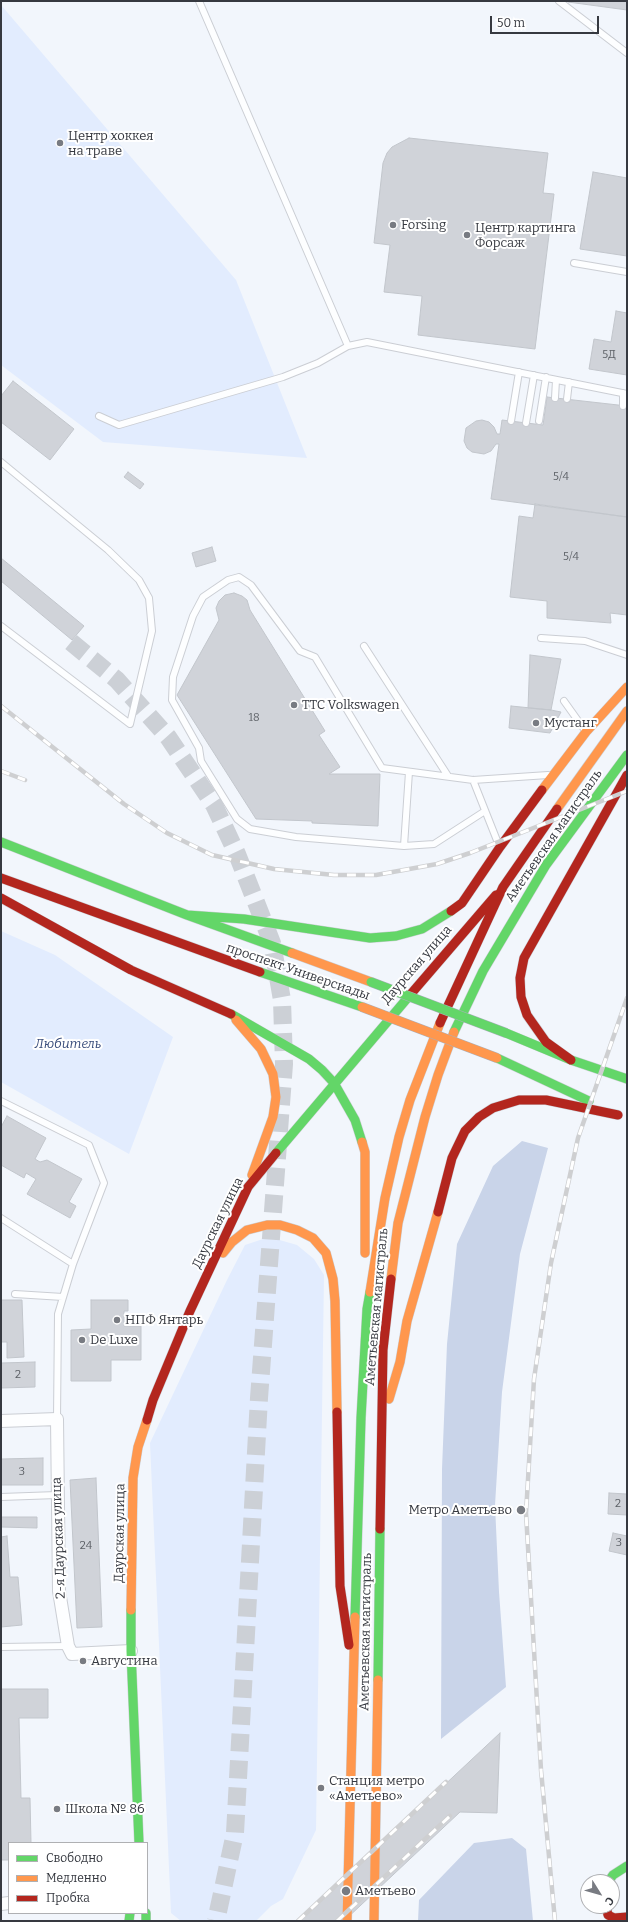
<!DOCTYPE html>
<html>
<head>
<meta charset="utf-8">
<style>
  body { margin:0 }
  #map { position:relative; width:628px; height:1922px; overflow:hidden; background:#f2f6fc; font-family:Bitter,serif }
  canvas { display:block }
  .frame { position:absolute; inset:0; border:2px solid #363940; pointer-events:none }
  .legend { position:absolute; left:8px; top:1842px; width:140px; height:72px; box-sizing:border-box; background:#fff; border:1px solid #afb0b3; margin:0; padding:5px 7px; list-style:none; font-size:12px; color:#363940 }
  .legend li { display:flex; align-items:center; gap:8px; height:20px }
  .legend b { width:20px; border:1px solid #afb0b3 }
  .north { position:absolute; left:580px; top:1874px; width:40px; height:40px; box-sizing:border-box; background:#fff; border:1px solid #afb0b3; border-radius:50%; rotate:127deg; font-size:11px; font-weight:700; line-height:16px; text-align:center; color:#363940 }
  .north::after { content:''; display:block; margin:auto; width:14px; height:18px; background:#787b82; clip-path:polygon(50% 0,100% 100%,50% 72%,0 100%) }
  .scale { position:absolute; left:490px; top:16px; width:109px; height:18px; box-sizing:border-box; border:2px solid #363940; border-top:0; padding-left:5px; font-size:12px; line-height:14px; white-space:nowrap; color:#363940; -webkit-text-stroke:3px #fff; paint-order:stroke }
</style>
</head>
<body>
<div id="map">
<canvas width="628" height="1922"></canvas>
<div class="frame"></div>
<ul class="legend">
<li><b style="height:5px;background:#63d668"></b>Свободно</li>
<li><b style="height:5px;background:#ff974d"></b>Медленно</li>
<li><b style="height:5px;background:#b3261e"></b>Пробка</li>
</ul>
<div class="north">С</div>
<div class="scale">50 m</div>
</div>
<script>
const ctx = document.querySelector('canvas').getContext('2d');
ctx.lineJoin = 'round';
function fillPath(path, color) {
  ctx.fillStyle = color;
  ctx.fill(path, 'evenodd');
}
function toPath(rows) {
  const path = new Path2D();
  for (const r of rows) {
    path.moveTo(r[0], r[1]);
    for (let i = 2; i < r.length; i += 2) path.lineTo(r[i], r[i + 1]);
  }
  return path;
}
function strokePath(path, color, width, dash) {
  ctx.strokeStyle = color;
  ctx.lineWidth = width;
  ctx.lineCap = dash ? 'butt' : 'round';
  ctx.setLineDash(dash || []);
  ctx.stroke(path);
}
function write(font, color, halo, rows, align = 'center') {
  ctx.font = font + ' Bitter,serif';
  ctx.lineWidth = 4;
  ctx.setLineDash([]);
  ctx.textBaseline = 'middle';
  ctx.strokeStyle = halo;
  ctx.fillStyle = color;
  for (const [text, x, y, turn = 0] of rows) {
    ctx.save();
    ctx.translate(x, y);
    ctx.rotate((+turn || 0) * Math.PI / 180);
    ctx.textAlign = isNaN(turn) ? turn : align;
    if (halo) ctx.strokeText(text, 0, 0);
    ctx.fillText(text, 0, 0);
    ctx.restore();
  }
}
fillPath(toPath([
  [1,5,236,280,307,458,103,442,1,365],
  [1,931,55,955,173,1037,129,1154,1,1082],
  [269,1237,297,1245,314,1259,324,1275,316,1830,283,1899,271,1906,256,1921,181,1921,171,1913,150,1443,227,1280,245,1245]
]), '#e2ecfe');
fillPath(toPath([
  [522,1141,548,1148,520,1254,502,1392,495,1505,499,1592,506,1687,441,1739,442,1469,447,1344,457,1244,493,1166],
  [512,1838,526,1849,533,1921,418,1921,419,1900,474,1843]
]), '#c9d4e9');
const building = toPath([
  [568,1,627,1,627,10,568,2,568,1],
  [409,138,548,153,543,193,554,194,535,349,418,335,422,296,384,292,390,245,374,243,383,163,387,153,392,147,409,138],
  [593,172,627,178,627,256,580,249,593,172],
  [616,311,627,313,627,375,589,369,594,339,611,342,616,311],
  [13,381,74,429,50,460,1,422,1,396,13,381],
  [547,397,627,406,627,517,491,499,499,444,496,444,491,451,484,454,472,452,467,448,464,441,466,428,476,421,482,420,489,422,494,427,497,434,500,434,502,420,543,425,547,397],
  [128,472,144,484,140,489,124,477,128,472],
  [535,504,627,517,627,615,610,613,611,623,547,618,547,601,510,597,519,516,533,518,535,504],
  [212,547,216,561,196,567,192,553,212,547],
  [1,558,84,626,72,640,1,581,1,558],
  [234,593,242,596,247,600,250,610,325,731,319,735,340,767,329,774,380,774,378,826,312,823,312,821,256,819,177,695,219,620,216,608,219,601,225,595,234,593],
  [530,655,561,659,551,710,528,708,530,655],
  [511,706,551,710,561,712,550,733,509,728,511,706],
  [7,1116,46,1138,35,1159,40,1162,47,1160,82,1179,69,1202,76,1206,70,1218,27,1194,36,1179,26,1173,24,1178,1,1165,1,1127,7,1116],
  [1,1300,22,1300,24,1357,7,1358,7,1342,1,1342,1,1300],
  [91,1300,128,1300,128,1311,124,1311,124,1326,141,1326,141,1360,111,1360,111,1381,71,1381,71,1330,91,1329,91,1300],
  [35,1362,35,1387,1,1388,1,1363,35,1362],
  [43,1458,43,1485,1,1485,1,1459,43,1458],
  [96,1478,102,1627,77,1628,70,1480,96,1478],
  [609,1493,627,1494,627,1515,608,1514,609,1493],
  [1,1517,37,1517,37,1528,1,1527,1,1517],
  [613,1533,627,1536,627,1555,609,1551,613,1533],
  [7,1536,10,1577,18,1577,22,1625,1,1627,1,1537,7,1536],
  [1,1689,48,1689,48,1718,19,1718,21,1798,30,1798,31,1843,9,1843,9,1860,1,1860,1,1689],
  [500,1733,497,1813,460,1812,344,1921,299,1921,500,1733]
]);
fillPath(building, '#d0d3d9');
strokePath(building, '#c2c6cc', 1);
strokePath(toPath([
  [71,642,117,680,168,737,214,805,237,854,272,943,282,1000,284,1064,259,1398,235,1833,216,1921]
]), '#ccd0d6', 18, [18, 9]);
const lane = toPath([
  [199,1,348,346,367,342,627,394],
  [559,1,627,53],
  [574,263,627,272],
  [555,398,556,380],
  [567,399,569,382],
  [623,406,623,393],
  [99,416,119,425,283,377,318,363,348,346],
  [511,421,519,372],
  [539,421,546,377],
  [526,423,534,375],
  [1,462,108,550,139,580,149,598,152,631,130,724,1,626],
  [541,638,585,641,627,655],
  [364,646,448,776],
  [564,701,584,729],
  [473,780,498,843],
  [485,811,434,844,404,846,296,837,250,829,237,819,201,761,199,748,172,700,173,677,193,616,203,597,228,580,239,577,251,585,300,651,315,657,382,768,473,780,548,775],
  [404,846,409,772],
  [1,1101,89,1145,104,1183,73,1264,58,1314,57,1419],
  [1,1218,73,1264],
  [15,1294,63,1297],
  [1,1497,57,1495],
  [1,1647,68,1646]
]);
const street = toPath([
  [1,1421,57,1419,59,1591,68,1646,72,1654,131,1651],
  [1,1904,9,1903]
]);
const fast = toPath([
  [1,842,187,915,292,953],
  [187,915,244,919,370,938,396,936,422,929,451,911],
  [260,972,362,1007],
  [231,1014,309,1059,322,1070,334,1083,355,1120,362,1142],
  [454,1032,483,971,546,865,627,755],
  [506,1033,571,1060,627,1079],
  [497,1058,589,1101],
  [276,1153,410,995],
  [131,1610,131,1651,139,1843],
  [355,1617,361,1418,367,1309,370,1292],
  [378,1680,380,1529],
  [608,1882,613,1875,627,1866],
  [146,1913,146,1921],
  [129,1921,130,1913]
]);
const slow = toPath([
  [542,790,586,732,627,687],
  [557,809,627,711],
  [292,953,371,982],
  [236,1020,261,1049,273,1074,276,1097,273,1117,252,1175],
  [362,1142,365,1152,365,1253],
  [223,1253,232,1242,247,1230,267,1225,280,1225,297,1230,313,1238,326,1253,333,1279,335,1301,337,1412],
  [391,1279,398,1223,425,1117,438,1075,454,1032],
  [370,1292,385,1198,399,1137,410,1100,440,1023],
  [389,1399,400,1362,407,1321,438,1212],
  [131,1610,133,1478,138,1447,147,1420],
  [347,1921,355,1617],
  [374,1921,378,1680]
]);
const jam = toPath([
  [1,878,260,972],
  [1,898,131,970,231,1014],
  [451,911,462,903,500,847,542,790],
  [410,995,496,895],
  [440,1023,503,887,557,809],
  [571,1060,546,1042,527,1015,521,997,520,978,524,958,627,775],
  [438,1212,452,1158,465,1131,479,1117,493,1108,519,1100,546,1100,618,1115],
  [337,1412,340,1586,349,1645],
  [147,1420,153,1400,190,1311,248,1187,276,1153],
  [380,1529,383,1350,391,1279],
  [606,1906,608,1915,614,1918,627,1917]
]);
strokePath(lane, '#cbced4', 8);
strokePath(street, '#cbced4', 14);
strokePath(fast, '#cbced4', 10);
strokePath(slow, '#cbced4', 10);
strokePath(jam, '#cbced4', 10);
strokePath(lane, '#fdfeff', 6);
strokePath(street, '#fdfeff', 12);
strokePath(fast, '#63d668', 9);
strokePath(slow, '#ff974d', 9);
strokePath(jam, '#b3261e', 9);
const rail = toPath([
  [1,706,124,804,167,833,212,855,274,869,334,875,376,875,437,864,470,853,627,791],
  [1,771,25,780],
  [298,1921,446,1782],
  [337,1921,450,1816],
  [555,1921,541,1770,526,1513,534,1379,551,1263,578,1138,627,998]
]);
strokePath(rail, '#cecfd1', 4.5);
strokePath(rail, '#fff', 3, [9]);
const fastBridge = toPath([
  [371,982,506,1033]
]);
const slowBridge = toPath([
  [362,1007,497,1058]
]);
strokePath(fastBridge, '#aab0bc', 10, []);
strokePath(slowBridge, '#aab0bc', 10, []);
strokePath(fastBridge, '#63d668', 9);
strokePath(slowBridge, '#ff974d', 9);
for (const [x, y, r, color] of [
  [60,143,4,"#787b82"],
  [393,225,4,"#787b82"],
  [467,235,4,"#787b82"],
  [294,705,4,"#787b82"],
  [536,723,4,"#787b82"],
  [117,1320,4,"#787b82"],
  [82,1340,4,"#787b82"],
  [521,1510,5,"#787b82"],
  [83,1661,4,"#787b82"],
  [321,1788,4,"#787b82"],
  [57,1809,4,"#787b82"],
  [346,1891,5,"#787b82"]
]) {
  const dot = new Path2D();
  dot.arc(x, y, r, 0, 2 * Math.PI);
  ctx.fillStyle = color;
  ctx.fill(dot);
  strokePath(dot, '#fff', 1.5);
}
write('11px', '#5c6066', null, [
  ["5Д",609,355],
  ["5/4",561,477],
  ["5/4",571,557],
  ["18",254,718],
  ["2",18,1375],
  ["3",22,1472],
  ["2",618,1504],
  ["3",619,1543],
  ["24",86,1546]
]);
write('13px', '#363940', '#fff', [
  ["Центр хоккея",68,136],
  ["на траве",68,151],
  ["Forsing",401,225],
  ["Центр картинга",475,228],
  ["Форсаж",475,243],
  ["ТТС Volkswagen",302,705],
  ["Мустанг",544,723],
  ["НПФ Янтарь",125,1320],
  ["De Luxe",90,1340],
  ["Метро Аметьево",512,1510,"right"],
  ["Августина",91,1661],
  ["Станция метро",329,1781],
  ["«Аметьево»",329,1796],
  ["Школа № 86",65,1809],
  ["Аметьево",355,1891]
], 'left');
write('13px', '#363940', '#fff', [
  ["Аметьевская магистраль",554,836,-55],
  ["Даурская улица",417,965,-49],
  ["проспект Универсиады",298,972,19],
  ["Даурская улица",218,1223,-64],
  ["Аметьевская магистраль",377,1307,-85],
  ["Даурская улица",120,1533,-89],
  ["2-я Даурская улица",59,1538,-92],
  ["Аметьевская магистраль",366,1632,-89]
]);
write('italic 13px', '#394d7b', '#fff', [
  ["Любитель",68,1044]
]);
</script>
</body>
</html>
